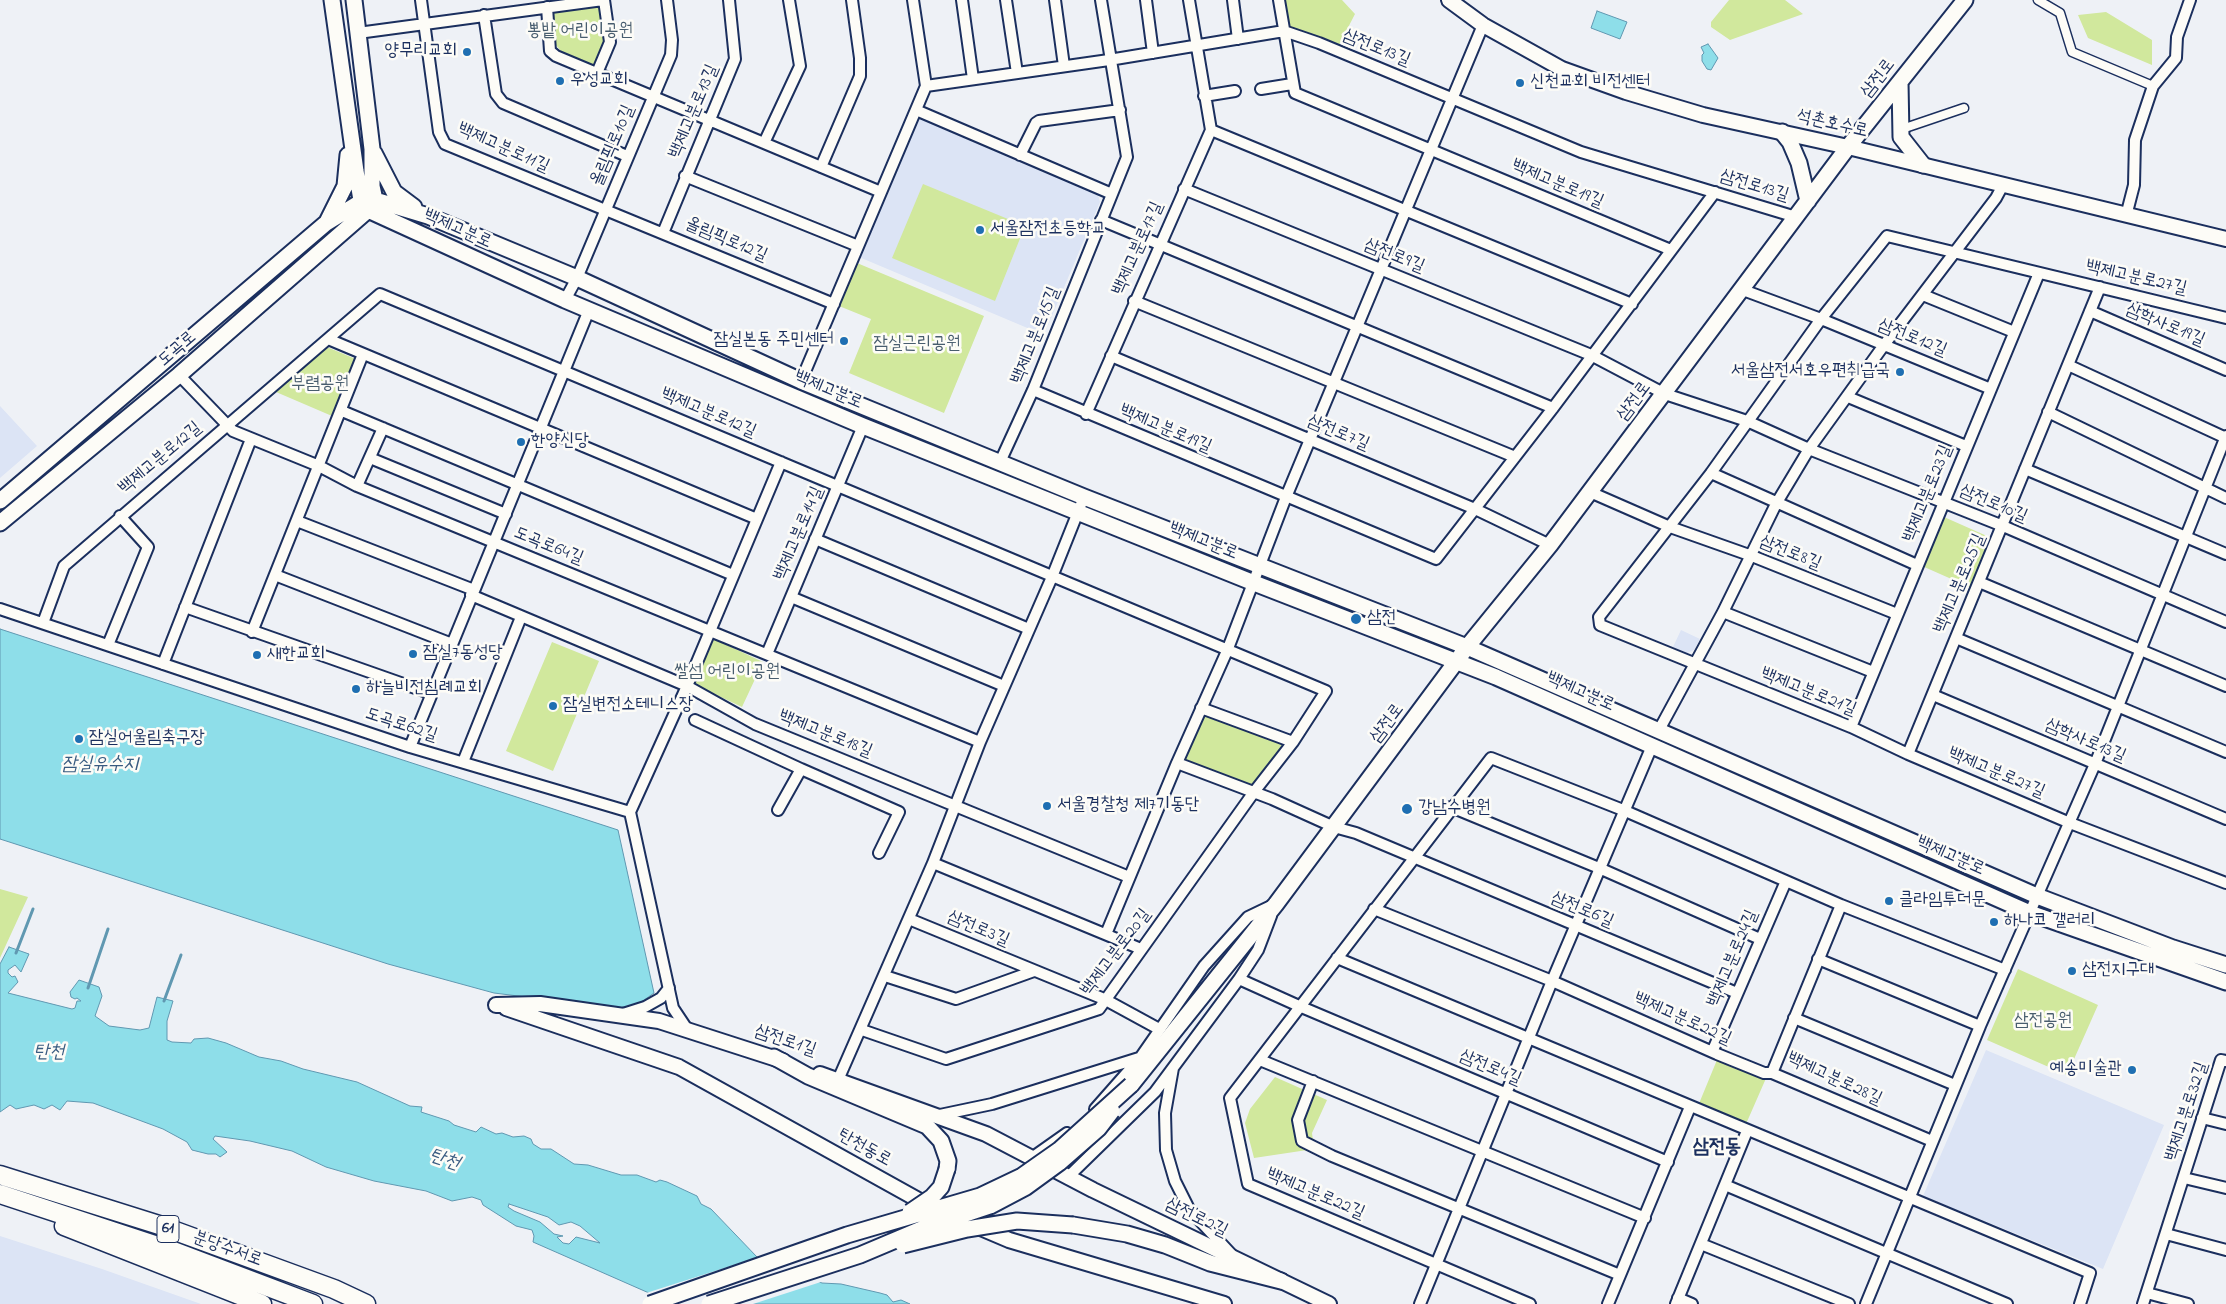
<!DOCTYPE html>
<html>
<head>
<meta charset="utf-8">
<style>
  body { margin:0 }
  canvas { display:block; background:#eef1f6 }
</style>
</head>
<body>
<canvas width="2226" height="1304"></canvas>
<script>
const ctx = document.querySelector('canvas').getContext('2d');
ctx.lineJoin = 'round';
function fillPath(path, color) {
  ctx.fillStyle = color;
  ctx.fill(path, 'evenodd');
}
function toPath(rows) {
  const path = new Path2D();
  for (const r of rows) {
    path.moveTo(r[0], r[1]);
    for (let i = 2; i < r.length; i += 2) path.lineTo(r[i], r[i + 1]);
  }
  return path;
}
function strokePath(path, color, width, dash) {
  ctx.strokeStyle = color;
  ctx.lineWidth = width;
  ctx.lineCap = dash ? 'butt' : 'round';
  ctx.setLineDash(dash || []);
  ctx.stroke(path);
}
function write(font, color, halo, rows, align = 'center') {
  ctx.font = font + ' "Indie Flower","Poor Story",sans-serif';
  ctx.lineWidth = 5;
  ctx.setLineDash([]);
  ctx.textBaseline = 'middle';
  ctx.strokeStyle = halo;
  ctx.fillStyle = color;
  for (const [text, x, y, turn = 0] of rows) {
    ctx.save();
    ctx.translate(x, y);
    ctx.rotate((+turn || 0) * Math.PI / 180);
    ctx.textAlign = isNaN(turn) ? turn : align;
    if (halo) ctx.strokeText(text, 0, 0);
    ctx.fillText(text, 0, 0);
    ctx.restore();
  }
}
fillPath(toPath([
  [918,115,1097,191,1100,202,1044,335,859,257],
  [0,406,37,446,0,478],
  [1681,630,1700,639,1694,650,1687,653,1673,647],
  [1986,1050,2164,1125,2103,1269,1923,1196],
  [0,1236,102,1269,201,1304,0,1304]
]), '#dce4f5');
fillPath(toPath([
  [1284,0,1342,0,1355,14,1338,47,1287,26],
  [1729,0,1785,0,1803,14,1730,40,1711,27,1711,22],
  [602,3,608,40,597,68,561,51,555,44,551,9],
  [2106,12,2152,40,2152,65,2088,38,2078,15],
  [923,184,1025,226,995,301,892,258],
  [857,263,984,316,944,413,849,373,871,319,839,306],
  [327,347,358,360,332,416,276,392],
  [1944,517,1996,540,1974,589,1922,566],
  [712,638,763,662,742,707,691,683],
  [552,642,599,661,553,771,506,751],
  [1201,708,1293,742,1254,792,1177,763],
  [0,889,28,897,0,958],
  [2018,969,2098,1005,2067,1075,1987,1040],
  [1719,1055,1767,1076,1746,1124,1698,1106],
  [1275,1077,1327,1100,1312,1133,1314,1149,1254,1158,1245,1123,1250,1109]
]), '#d1e89d');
const water = toPath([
  [1597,11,1627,22,1620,39,1591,28,1597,11],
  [1708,44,1718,58,1711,70,1707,69,1702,61,1702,55,1704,53,1701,47,1708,44],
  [0,629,618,830,654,993,630,1010,494,993,388,964,0,839,0,629],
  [9,947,29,954,21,972,15,965,8,970,8,973,12,977,15,976,18,982,8,993,72,1009,75,1008,77,1001,81,1001,77,998,75,999,71,997,70,992,79,980,99,987,102,996,95,1016,109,1026,140,1030,149,1028,157,997,173,1001,167,1021,167,1040,172,1042,191,1043,194,1039,208,1038,226,1043,259,1057,281,1061,303,1069,357,1082,410,1106,422,1107,421,1112,449,1121,454,1125,476,1132,481,1127,496,1134,502,1133,513,1137,524,1136,531,1139,533,1144,541,1149,551,1149,574,1164,588,1165,621,1175,637,1175,656,1182,660,1180,667,1182,697,1196,701,1204,711,1209,757,1257,822,1283,841,1284,880,1293,887,1295,893,1302,901,1300,910,1304,674,1304,533,1242,534,1236,532,1230,516,1226,483,1205,481,1200,472,1197,452,1201,426,1191,374,1181,326,1167,292,1151,250,1141,215,1136,213,1139,227,1152,220,1157,216,1154,208,1154,192,1150,187,1142,163,1129,93,1103,67,1101,60,1110,52,1105,44,1109,34,1105,16,1109,10,1105,0,1112,0,964,9,947],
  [509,1204,548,1217,559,1225,571,1222,580,1226,600,1243,576,1237,569,1244,563,1243,557,1237,563,1236,554,1234,540,1222,514,1211,508,1207,509,1204]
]);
fillPath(water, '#8edee9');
strokePath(water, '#6098b1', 1);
fillPath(toPath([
  [762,1256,827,1280,753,1304,668,1304,643,1294]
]), '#eef1f6');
strokePath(toPath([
  [16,953,33,909],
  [88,988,108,929],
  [164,1001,181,955]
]), '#6098b1', 3);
const pedestrian = toPath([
  [2038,0,2060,13,2072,52,2153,86],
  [1905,128,1964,108]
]);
const minor = toPath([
  [421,0,439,132,445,144,834,304],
  [962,0,973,79],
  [1006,0,1017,73],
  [1055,0,1064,66],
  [1146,0,1153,53],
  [1233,0,1238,39],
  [1279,0,1295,93,1671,250],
  [547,7,550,51,556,56,881,192],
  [484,15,496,94,503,103,627,156],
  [358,33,603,0],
  [597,73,610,42,604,0],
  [926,86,1109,60,1284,31,1319,43,1581,152,1796,217],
  [1261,89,1292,84],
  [1204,96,1235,91],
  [916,110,1112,194],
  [1211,130,1632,304],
  [764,143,800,66,789,0],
  [1020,155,1036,123,1039,121,1120,110],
  [821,167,860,76,860,58,852,0],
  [685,176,858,246],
  [1184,189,1591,355,1665,394,1747,421,1809,449,2003,526,2226,622],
  [2126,216,2134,185,2135,140,2153,86,2176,58,2177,37,2190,0],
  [1101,220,1553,408],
  [663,233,735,59,729,0],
  [1743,290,1821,319,1991,389],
  [1923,295,2014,332],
  [565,300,577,278,671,55,672,40,667,0],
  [1134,301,1515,457],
  [2090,311,2226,370],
  [2226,318,1887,236,1821,319,1711,473,1599,617,1600,625,1851,727,1908,754,2070,823,2226,883],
  [328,339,757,519],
  [1111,356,1475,509,1550,545],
  [2068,365,2226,438],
  [179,375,233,431,319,466,357,486,980,742],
  [801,381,926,86,913,0],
  [1033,390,1436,559,1553,408,1715,192],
  [1848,397,1966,446],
  [342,411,733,575],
  [2048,412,2226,498],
  [1086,414,1211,130,1189,0],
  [370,458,506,514],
  [1000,462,1033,390,1127,157,1101,0],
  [2025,469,2226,554],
  [1711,473,1917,565],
  [357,486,383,428],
  [1590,492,1670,527,1752,556,1897,614],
  [297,521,474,590],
  [815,539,1029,629],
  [275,575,452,644],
  [1979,582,2226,686],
  [471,595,687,686,755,724,1129,877],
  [791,597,1004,686],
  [185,607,432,694],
  [0,609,410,747,630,812,673,1008,687,1029],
  [1723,612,1873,672],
  [43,623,64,566,380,294,1326,691,1293,742,1254,792,1099,1009,946,1059,862,1030],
  [252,632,363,354],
  [1956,638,2226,752],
  [108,645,148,547,120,516],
  [767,654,863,426],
  [163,664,251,439],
  [1933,695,2226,819],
  [1201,708,1293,742],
  [695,720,801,769],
  [1851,727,2039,273],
  [1659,730,1723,612,1776,504,1809,449,1884,345,1996,198,2003,185],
  [410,747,589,310],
  [1908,754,2100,287],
  [463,762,521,617],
  [1177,763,1272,799,1334,827,1356,833,1737,993],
  [1451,807,1599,868,1760,939],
  [778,810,801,769,899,812,879,853],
  [630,812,687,686,781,462],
  [933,863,1141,949],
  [1374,909,1552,981,1717,1054,1764,1073,1772,1073,1932,1141],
  [909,919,1104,999,1159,1029],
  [1106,934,1177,763,1227,651,1286,497,1483,25],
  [1337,958,2090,1273,2080,1304],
  [1818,959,1980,1026],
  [885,976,956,999,1034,971],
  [1239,979,1299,1006,1668,1162],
  [623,1014,645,1007,661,998,669,988],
  [1794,1018,1955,1085],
  [1713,1050,1786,881],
  [1260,1060,1645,1218],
  [1173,1068,1165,1113,1166,1150,1175,1181,1189,1209,1231,1254],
  [1772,1073,1841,905],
  [838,1080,933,863,980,742,1052,577,1084,497],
  [1313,1081,1298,1120,1302,1141,1332,1156,1620,1275],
  [1095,1109,1140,1058,1204,966,1248,917,1273,905],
  [935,1116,992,1104,1139,1058],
  [2202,1118,2226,1124],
  [1033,1157,1067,1133],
  [1069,1176,1155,1092,1239,979,1258,950,1271,916],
  [2184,1178,2226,1188],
  [1725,1185,2007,1304],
  [2166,1234,2226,1250],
  [1701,1244,1849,1304],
  [2147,1293,2188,1304],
  [1678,1298,1692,1304],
  [1420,1304,1552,981,1652,746],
  [1530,1304,1248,1184,1230,1098,1491,758,1623,810,1841,905,2005,970],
  [1608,1304,1690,1107],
  [1676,1304,1747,1131],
  [1866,1304,1980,1026,2095,764,2226,436],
  [2143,1304,2221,1060,2226,1061]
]);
const tertiary = toPath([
  [1449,0,1483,25,1562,69,1626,92,1703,115,1848,147,2226,239],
  [496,1005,540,1004,659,1021,783,1061],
  [506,1008,679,1067,931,1207],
  [820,1074,986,1134,1093,1190,1329,1304],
  [976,1226,1009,1240,1224,1304]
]);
const secondary = toPath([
  [332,0,356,171,361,200,368,210,565,300,863,426,1254,583,1496,677,2030,913,2226,982],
  [354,0,372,149,372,186,375,200,428,216,577,278,801,381,1084,497,1467,647,2037,896,2173,948,2226,965],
  [1900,82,1901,137,1923,165],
  [1782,132,1790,142,1799,163,1808,201],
  [374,153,394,192,414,207],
  [327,222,345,186,348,155],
  [0,501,325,224,370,196],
  [0,523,179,375,368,210,374,202],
  [774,1057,808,1076,927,1126,941,1141,948,1161,947,1169],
  [1131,1085,1276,904,1467,647,1550,545,1848,147,1965,0],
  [1073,1225,1127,1234,1165,1245,1210,1263,1281,1281]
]);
const trunk = toPath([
  [0,1175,159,1225,334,1289,366,1304],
  [0,1194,173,1251,313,1304],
  [64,1226,262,1304]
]);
strokePath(pedestrian, '#1b2f5e', 11);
strokePath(minor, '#1b2f5e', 14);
strokePath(tertiary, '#1b2f5e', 18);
strokePath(secondary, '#1b2f5e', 19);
strokePath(trunk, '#1b2f5e', 21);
strokePath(pedestrian, '#fdfcf7', 8);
strokePath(minor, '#fdfcf7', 10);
strokePath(tertiary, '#fdfcf7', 14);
strokePath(secondary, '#fdfcf7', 15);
strokePath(trunk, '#fdfcf7', 18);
const secondaryBridge = toPath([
  [910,1212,932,1197,941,1187,947,1169],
  [903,1245,967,1229,1017,1221,1073,1225],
  [650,1304,847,1235,980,1196,1022,1176,1059,1150,1131,1085],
  [709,1304,860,1255,924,1228,990,1206,1026,1187,1059,1163,1099,1128,1112,1111]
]);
strokePath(secondaryBridge, '#1b2f5e', 19, []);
strokePath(secondaryBridge, '#fdfcf7', 15);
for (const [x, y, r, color] of [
  [467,52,5,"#1f6fb2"],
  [560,81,5,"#1f6fb2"],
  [1520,83,5,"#1f6fb2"],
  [980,230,5,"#1f6fb2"],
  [844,341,5,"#1f6fb2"],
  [1900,372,5,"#1f6fb2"],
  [521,442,5,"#1f6fb2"],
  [1356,619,6,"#1f6fb2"],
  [413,654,5,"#1f6fb2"],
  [257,655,5,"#1f6fb2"],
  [356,689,5,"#1f6fb2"],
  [553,706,5,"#1f6fb2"],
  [79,739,5,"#1f6fb2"],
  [1047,806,5,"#1f6fb2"],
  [1407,809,6,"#1f6fb2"],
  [1889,901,5,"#1f6fb2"],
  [1994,922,5,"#1f6fb2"],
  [2072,971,5,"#1f6fb2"],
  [2132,1070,5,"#1f6fb2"]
]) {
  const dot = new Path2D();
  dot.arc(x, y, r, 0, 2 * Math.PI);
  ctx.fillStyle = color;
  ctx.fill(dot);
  strokePath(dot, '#fdfcf7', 2);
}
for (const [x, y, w] of [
  [168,1229,22]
]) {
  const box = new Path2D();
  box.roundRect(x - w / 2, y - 13.5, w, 27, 4);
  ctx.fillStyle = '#fdfcf7';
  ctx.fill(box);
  strokePath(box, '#1b2f5e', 1);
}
write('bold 16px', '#1b2f5e', null, [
  ["61",168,1229]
]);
write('18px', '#485d6e', '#fdfcf7', [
  ["뽕밭 어린이공원",580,32],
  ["잠실근린공원",917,345],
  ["부렴공원",320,385],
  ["쌀섬 어린이공원",727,673],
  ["삼전공원",2043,1022]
]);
write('18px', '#1b2f5e', '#fdfcf7', [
  ["삼전로13길",1376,49,22],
  ["삼전로",1879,79,-52],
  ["백제고분로13길",695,112,-67],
  ["석촌호수로",1832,125,13],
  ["올림픽로10길",614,146,-67],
  ["백제고분로11길",503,149,24],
  ["백제고분로19길",1557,185,23],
  ["삼전로13길",1754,187,17],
  ["백제고분로",457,230,24],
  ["올림픽로12길",726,241,23],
  ["백제고분로17길",1139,249,-66],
  ["삼전로9길",1394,257,22],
  ["백제고분로27길",2136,279,13],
  ["삼학사로19길",2165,326,23],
  ["백제고분로15길",1037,336,-68],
  ["삼전로12길",1912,339,22],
  ["도곡로",178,350,-41],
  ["백제고분로",828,391,23],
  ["삼전로",1635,402,-53],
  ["백제고분로12길",708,414,23],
  ["백제고분로19길",1165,430,23],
  ["삼전로7길",1338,434,23],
  ["백제고분로12길",161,459,-40],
  ["백제고분로23길",1929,494,-68],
  ["삼전로10길",1993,505,23],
  ["백제고분로14길",800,534,-67],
  ["백제고분로",1203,542,22],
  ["도곡로64길",548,547,22],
  ["삼전로8길",1790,554,22],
  ["백제고분로25길",1961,584,-67],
  ["백제고분로",1580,693,24],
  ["백제고분로21길",1808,693,22],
  ["삼전로",1388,724,-53],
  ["도곡로62길",401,726,18],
  ["백제고분로18길",825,735,22],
  ["삼학사로13길",2085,742,23],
  ["백제고분로27길",1996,774,23],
  ["백제고분로",1950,857,24],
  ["삼전로6길",1582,911,23],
  ["삼전로3길",978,930,23],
  ["백제고분로20길",1117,953,-53],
  ["백제고분로24길",1734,959,-67],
  ["백제고분로22길",1682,1020,24],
  ["삼전로1길",785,1042,19],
  ["삼전로4길",1490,1069,23],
  ["백제고분로28길",1834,1080,25],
  ["백제고분로32길",2188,1112,-72],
  ["탄천동로",864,1149,29],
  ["백제고분로22길",1315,1195,23],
  ["삼전로2길",1196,1219,26],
  ["분당수서로",227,1250,20]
]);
write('18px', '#1b2f5e', '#fdfcf7', [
  ["양무리교회",457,52,"right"],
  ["우성교회",570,81],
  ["신천교회 비전센터",1530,83],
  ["서울잠전초등학교",990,230],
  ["잠실본동 주민센터",834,341,"right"],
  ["서울삼전서호우편취급국",1890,372,"right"],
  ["한양신당",531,442],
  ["삼전",1367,619],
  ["잠실7동성당",423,654],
  ["새한교회",267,655],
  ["하늘비전침례교회",366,689],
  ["잠실변전소테니스장",563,706],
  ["잠실어울림축구장",89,739],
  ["서울경찰청 제7기동단",1057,806],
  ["강남수병원",1418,809],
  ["클라임투더문",1899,901],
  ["하나코 갤러리",2004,922],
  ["삼전지구대",2082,971],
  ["예송미술관",2122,1070,"right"]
], 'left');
write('italic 19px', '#385b81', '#fdfcf7', [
  ["잠실유수지",100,766],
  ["탄천",49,1054],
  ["탄천",444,1161,19]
]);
write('bold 20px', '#1b2f5e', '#fdfcf7', [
  ["삼전동",1717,1149]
]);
</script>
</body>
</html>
